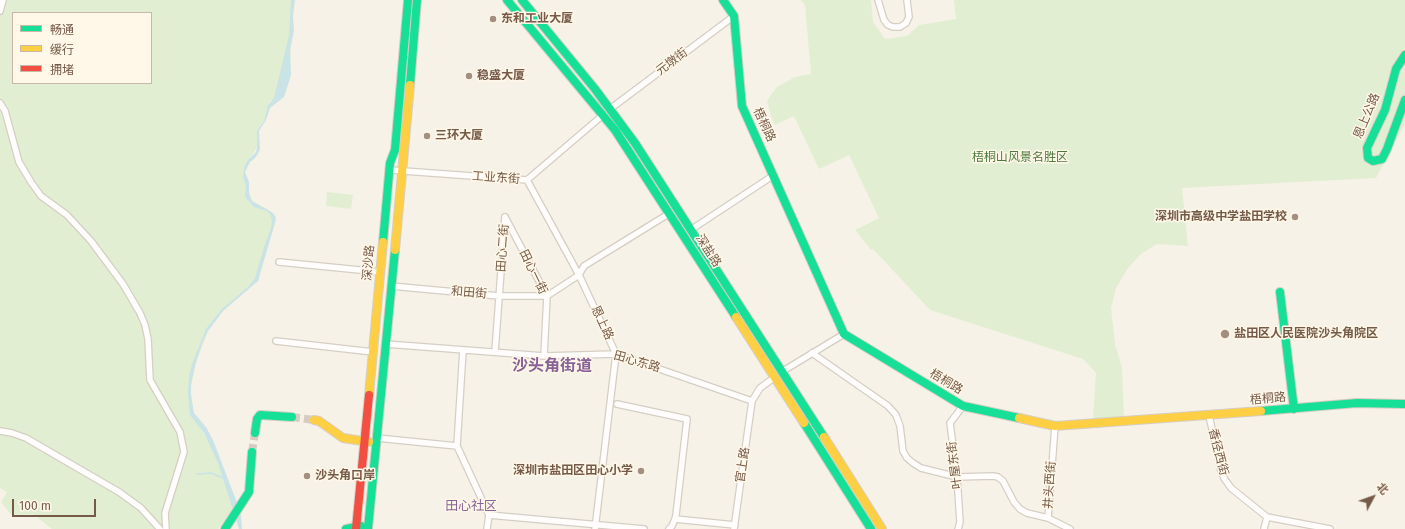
<!DOCTYPE html>
<html>
<head>
<meta charset="utf-8">
<style>
  body { margin:0 }
  #map { position:relative; width:1405px; height:529px; overflow:hidden; background:#f7f2e7; font-family:"Fira Sans","Noto Sans SC",sans-serif }
  canvas { display:block }
  .legend { position:absolute; left:12px; top:12px; width:140px; height:72px; box-sizing:border-box; background:#fff7e8; border:1px solid #c8b8a8; margin:0; padding:5px 7px; list-style:none; font-size:12px; color:#755a48 }
  .legend li { display:flex; align-items:center; gap:8px; height:20px }
  .legend b { width:20px; border:1px solid #c8b8a8 }
  .north { position:absolute; left:1353px; top:477px; width:40px; height:40px; -webkit-text-stroke:3px #fff7e8; paint-order:stroke; rotate:49deg; font-size:11px; font-weight:700; line-height:16px; text-align:center; color:#755a48 }
  .north::after { content:''; display:block; margin:auto; width:14px; height:18px; background:#755a48; clip-path:polygon(50% 0,100% 100%,50% 72%,0 100%) }
  .scale { position:absolute; left:12px; top:499px; width:84px; height:18px; box-sizing:border-box; border:2px solid #755a48; border-top:0; padding-left:5px; font-size:12px; line-height:14px; white-space:nowrap; color:#755a48; -webkit-text-stroke:3px #fff7e8; paint-order:stroke }
</style>
</head>
<body>
<div id="map">
<canvas width="1405" height="529"></canvas>
<ul class="legend">
<li><b style="height:5px;background:#16e098"></b>畅通</li>
<li><b style="height:5px;background:#ffcf43"></b>缓行</li>
<li><b style="height:5px;background:#f24e42"></b>拥堵</li>
</ul>
<div class="north">北</div>
<div class="scale">100 m</div>
</div>
<script>
const ctx = document.querySelector('canvas').getContext('2d');
ctx.lineJoin = 'round';
function fillPath(path, color) {
  ctx.fillStyle = color;
  ctx.fill(path, 'evenodd');
}
function toPath(rows) {
  const path = new Path2D();
  for (const r of rows) {
    path.moveTo(r[0], r[1]);
    for (let i = 2; i < r.length; i += 2) path.lineTo(r[i], r[i + 1]);
  }
  return path;
}
function strokePath(path, color, width, dash) {
  ctx.strokeStyle = color;
  ctx.lineWidth = width;
  ctx.lineCap = dash ? 'butt' : 'round';
  ctx.setLineDash(dash || []);
  ctx.stroke(path);
}
function write(font, color, halo, rows, align = 'center') {
  ctx.font = font + ' "Fira Sans","Noto Sans SC",sans-serif';
  ctx.lineWidth = 3;
  ctx.setLineDash([]);
  ctx.textBaseline = 'middle';
  ctx.strokeStyle = halo;
  ctx.fillStyle = color;
  for (const [text, x, y, turn = 0] of rows) {
    ctx.save();
    ctx.translate(x, y);
    ctx.rotate((+turn || 0) * Math.PI / 180);
    ctx.textAlign = isNaN(turn) ? turn : align;
    if (halo) ctx.strokeText(text, 0, 0);
    ctx.fillText(text, 0, 0);
    ctx.restore();
  }
}
fillPath(toPath([
  [0,0,292,0,290,79,284,97,270,101,264,121,257,131,257,147,243,171,252,201,267,209,275,215,258,281,249,286,223,311,207,332,207,334,196,362,190,392,194,417,209,443,209,445,212,444,235,505,231,513,218,529,52,529,33,514,11,515,1,502,7,492,0,488],
  [13,13,151,13,151,83,13,83],
  [801,0,871,0,873,22,885,39,907,36,919,25,956,19,954,0,1405,0,1405,124,1376,178,1182,188,1188,246,1157,244,1141,254,1128,268,1116,288,1111,308,1115,344,1122,368,1124,417,1093,419,1096,373,1083,359,930,310,873,249,871,250,855,230,879,218,849,155,819,169,794,116,775,125,771,116,767,101,770,96,777,87,795,77,811,74,805,5],
  [327,192,353,195,351,209,326,206]
]), '#e1eed2');
fillPath(toPath([
  [291,0,295,0,293,16,294,31,290,50,291,75,284,97,270,108,266,120,259,131,260,149,258,154,255,158,250,162,245,172,249,182,249,194,252,201,273,213,276,218,275,223,258,281,223,311,208,331,203,341,195,366,191,384,191,394,194,413,206,427,213,440,236,500,241,516,242,529,239,529,218,463,204,433,190,415,188,393,189,377,192,364,206,329,222,309,249,286,255,278,264,247,271,228,272,221,270,214,267,211,254,207,247,199,245,196,246,185,243,177,244,167,248,160,256,152,257,147,257,131,264,121,268,105,274,98,289,35]
]), '#cae3e6');
strokePath(toPath([
  [197,474,211,473,223,478]
]), '#cae3e6', 1.5);
strokePath(toPath([
  [292,417,314,420],
  [252,452,255,433]
]), '#d6ccbf', 8, [8, 4]);
const street = toPath([
  [878,0,884,20,888,25,893,27,900,27,906,23,909,17,907,0],
  [0,11,3,0],
  [0,103,5,111,19,162,31,182,41,196,67,215,91,241,123,284,140,313,145,325,148,339,150,380,180,432,184,452,165,513,166,529],
  [610,109,734,16],
  [390,170,527,180,603,115],
  [527,180,579,275,616,354,595,529],
  [505,217,547,296,544,356],
  [692,229,774,175],
  [279,262,380,272],
  [391,286,499,296,547,296,579,275,584,266,670,213],
  [276,341,373,352],
  [386,344,544,356,616,354,752,401,760,388,775,377],
  [463,350,457,446,489,515,487,529],
  [495,352,505,217],
  [812,353,888,406,896,415,900,426,903,451,907,458,913,463,921,468,957,477,993,476,998,477,1003,481,1014,502,1020,509,1027,513,1048,518],
  [783,371,844,334],
  [617,404,687,419,676,515,675,519],
  [1209,416,1217,450,1221,471,1224,478,1231,488,1267,517,1330,529],
  [1055,426,1048,518,1070,529],
  [0,431,12,433,26,438,119,492,141,508,160,529],
  [377,438,457,446],
  [489,515,644,529],
  [669,529,672,526,675,519,735,525],
  [734,529,752,401],
  [958,529,960,522,957,477,950,423,963,406],
  [1264,529,1267,517]
]);
const fast = toPath([
  [507,0,615,130,736,317],
  [522,0,595,89,635,143,824,437],
  [723,0,734,16,742,106,844,334,963,406,1019,418],
  [1405,55,1396,69,1385,110,1367,148,1368,158,1373,161,1382,159,1387,149,1405,100],
  [410,85,417,0],
  [383,242,390,163,395,150,408,0],
  [1280,292,1294,409],
  [1261,411,1357,403,1405,404],
  [804,423,871,529],
  [255,433,257,419,260,415,292,417],
  [225,529,249,492,252,452],
  [346,529,361,526],
  [368,529,395,250]
]);
const slow = toPath([
  [395,250,410,85],
  [736,317,804,423],
  [369,395,383,242],
  [1019,418,1055,426,1261,411],
  [314,420,319,421,343,438,369,442],
  [824,437,882,529]
]);
const jam = toPath([
  [356,529,369,395]
]);
strokePath(street, '#d5cec5', 8);
strokePath(fast, '#d6cec4', 10);
strokePath(slow, '#d6cec4', 10);
strokePath(jam, '#d6cec4', 10);
strokePath(street, '#fefdfb', 5.5);
strokePath(fast, '#16e098', 8);
strokePath(slow, '#ffcf43', 8);
strokePath(jam, '#f24e42', 8);
for (const [x, y, r, color] of [
  [493,19,4,"#a28f80"],
  [469,76,4,"#a28f80"],
  [427,136,4,"#a28f80"],
  [1295,217,4,"#a28f80"],
  [1225,334,5,"#a28f80"],
  [641,471,4,"#a28f80"],
  [307,476,4,"#a28f80"]
]) {
  const dot = new Path2D();
  dot.arc(x, y, r, 0, 2 * Math.PI);
  ctx.fillStyle = color;
  ctx.fill(dot);
  strokePath(dot, '#fff7e8', 1.5);
}
write('bold 12px', '#755a48', '#fff7e8', [
  ["东和工业大厦",501,19],
  ["稳盛大厦",477,76],
  ["三环大厦",435,136],
  ["深圳市高级中学盐田学校",1287,217,"right"],
  ["盐田区人民医院沙头角院区",1234,334],
  ["深圳市盐田区田心小学",633,471,"right"],
  ["沙头角口岸",315,476]
], 'left');
write('12px', '#755a48', '#fff7e8', [
  ["元墩街",672,62,-37],
  ["恩上公路",1367,116,-67],
  ["梧桐路",764,125,65],
  ["工业东街",496,178,4],
  ["田心二街",503,248,-86],
  ["深盐路",708,251,57],
  ["深沙路",369,263,-85],
  ["田心一街",533,272,64],
  ["和田街",469,293,5],
  ["恩上路",602,323,65],
  ["田心东路",637,362,16],
  ["梧桐路",946,382,31],
  ["梧桐路",1268,399,-5],
  ["香径西街",1218,452,76],
  ["官上路",743,465,-82],
  ["叶屋东街",955,465,-97],
  ["井头西街",1050,485,-86]
]);
write('12px', '#4d7b3f', '#fff7e8', [
  ["梧桐山风景名胜区",1020,158]
]);
write('13px', '#896398', '#fff7e8', [
  ["田心社区",471,506]
]);
write('bold 16px', '#896398', '#fff7e8', [
  ["沙头角街道",552,367]
]);
</script>
</body>
</html>
